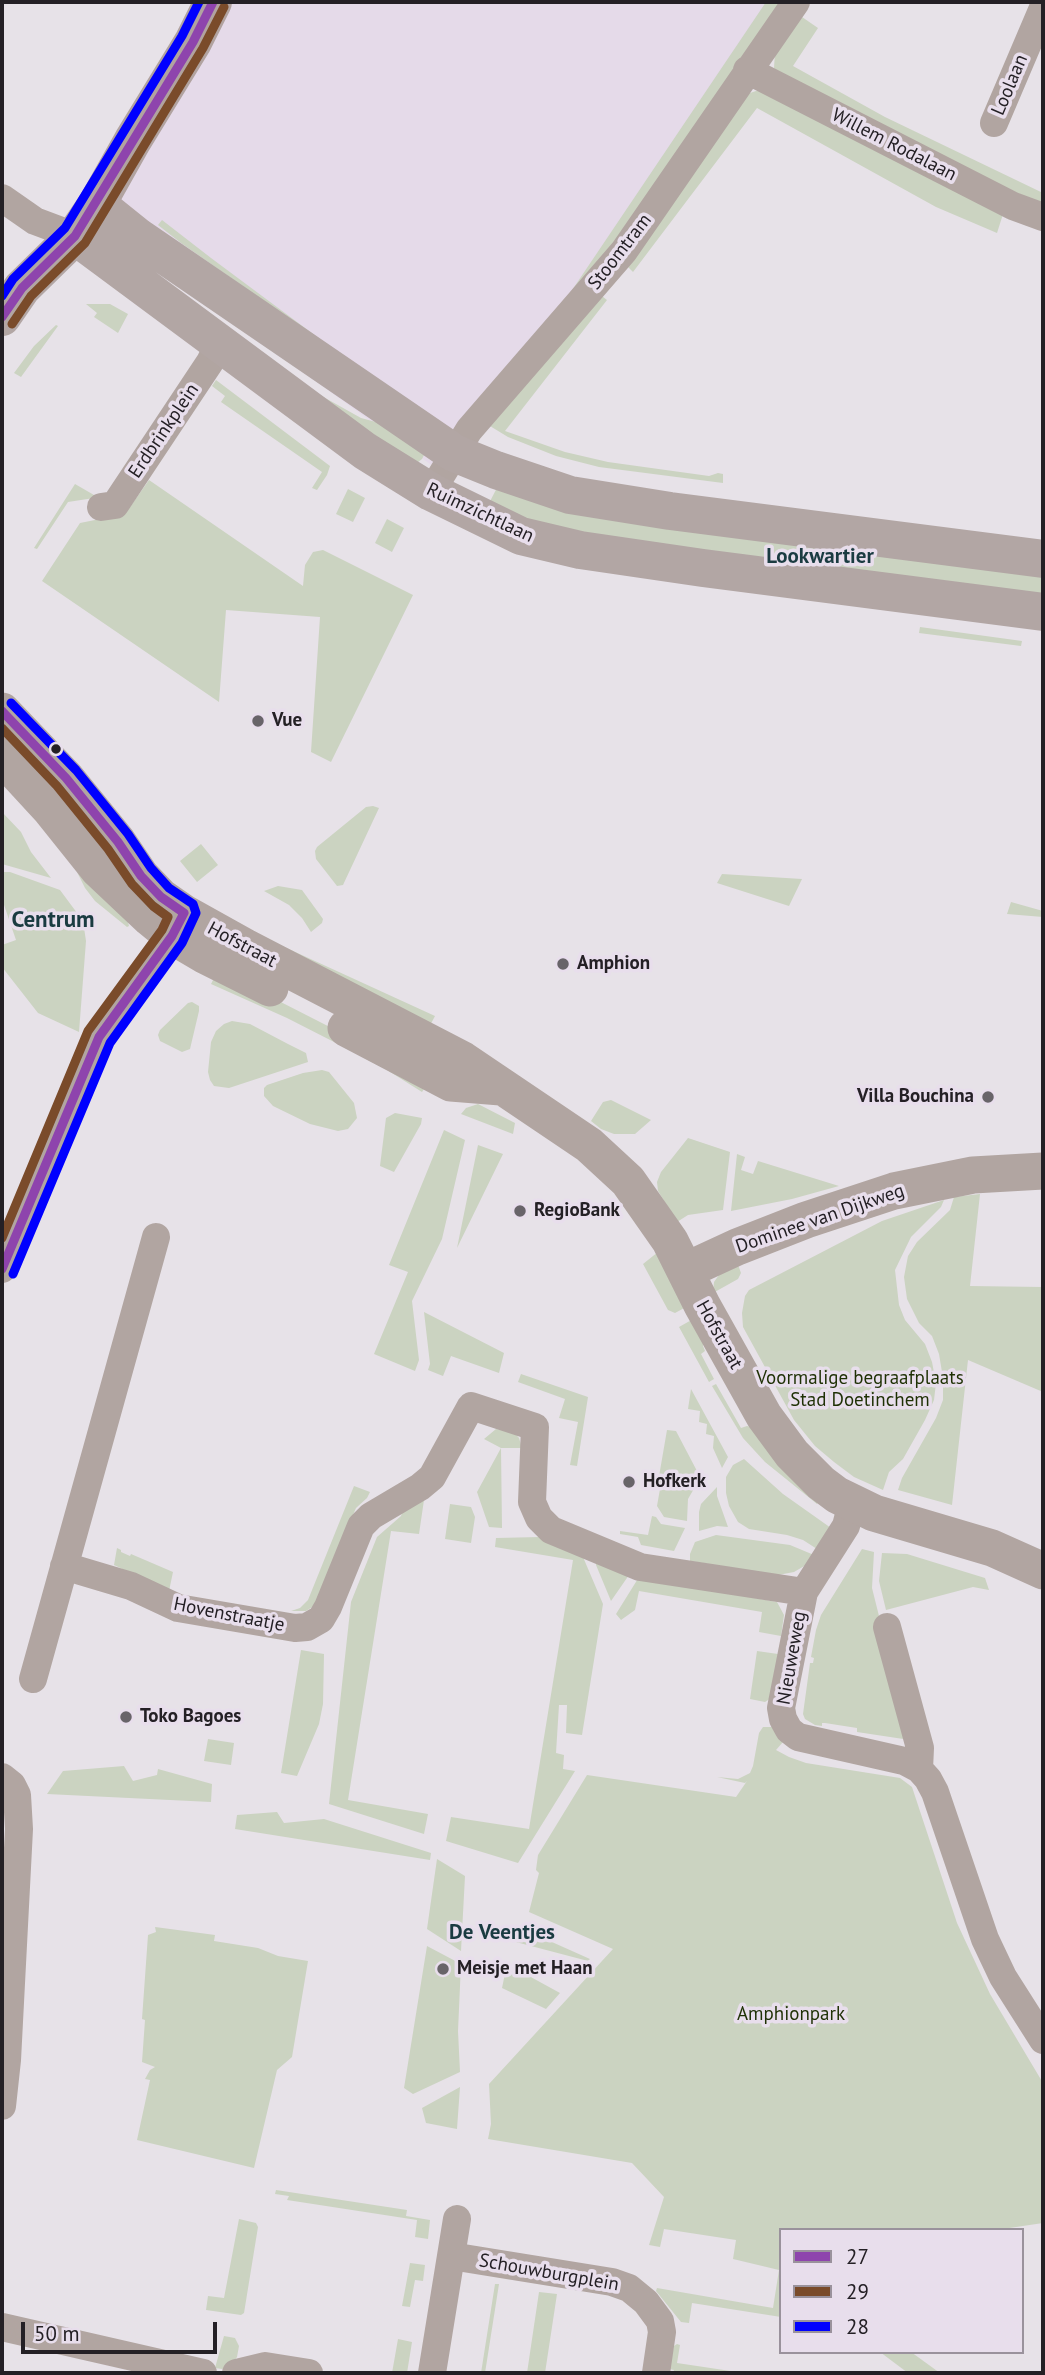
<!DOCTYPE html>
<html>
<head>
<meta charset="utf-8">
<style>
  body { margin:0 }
  #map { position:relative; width:1045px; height:2375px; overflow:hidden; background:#e7e2e8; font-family:"PT Sans",sans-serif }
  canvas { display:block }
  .frame { position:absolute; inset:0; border:4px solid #242025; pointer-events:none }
  .legend { position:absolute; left:779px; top:2228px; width:245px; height:126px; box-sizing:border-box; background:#e8deec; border:2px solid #9a929c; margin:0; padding:9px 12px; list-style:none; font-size:21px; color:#242025 }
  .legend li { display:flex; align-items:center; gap:14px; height:35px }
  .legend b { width:35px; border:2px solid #9a929c }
  .scale { position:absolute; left:21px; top:2322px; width:196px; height:32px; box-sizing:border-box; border:4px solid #242025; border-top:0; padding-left:9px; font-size:21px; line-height:24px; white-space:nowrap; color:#242025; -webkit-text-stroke:5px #e8deec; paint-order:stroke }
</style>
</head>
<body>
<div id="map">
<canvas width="1045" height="2375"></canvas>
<div class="frame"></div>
<ul class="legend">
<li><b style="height:9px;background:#8e44ad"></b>27</li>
<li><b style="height:9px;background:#7a4b2a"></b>29</li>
<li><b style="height:9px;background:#00f"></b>28</li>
</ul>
<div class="scale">50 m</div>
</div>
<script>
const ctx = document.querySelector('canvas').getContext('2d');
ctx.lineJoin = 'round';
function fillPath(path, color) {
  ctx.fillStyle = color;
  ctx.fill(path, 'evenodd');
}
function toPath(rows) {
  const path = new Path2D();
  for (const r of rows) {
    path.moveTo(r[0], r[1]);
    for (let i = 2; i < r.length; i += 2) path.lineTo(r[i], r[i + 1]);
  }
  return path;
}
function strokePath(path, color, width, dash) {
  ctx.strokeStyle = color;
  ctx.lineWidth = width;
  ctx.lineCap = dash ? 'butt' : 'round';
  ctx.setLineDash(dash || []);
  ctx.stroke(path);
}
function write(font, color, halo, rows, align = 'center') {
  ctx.font = font + ' "PT Sans",sans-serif';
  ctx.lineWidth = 7;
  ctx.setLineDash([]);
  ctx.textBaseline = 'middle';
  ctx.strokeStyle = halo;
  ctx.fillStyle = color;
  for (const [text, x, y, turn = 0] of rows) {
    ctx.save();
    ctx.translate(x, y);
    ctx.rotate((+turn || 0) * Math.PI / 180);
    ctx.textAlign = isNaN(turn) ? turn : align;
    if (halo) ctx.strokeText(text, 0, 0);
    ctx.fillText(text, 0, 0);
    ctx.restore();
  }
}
fillPath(toPath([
  [202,2,795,2,441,472,191,291,100,196]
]), '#e5dae9');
fillPath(toPath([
  [766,2,778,2,782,4,592,273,560,308],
  [802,17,818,28,793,66,885,117,1043,193,1043,204,1015,192,778,74,774,68,775,52],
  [756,91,765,91,1004,211,997,233,936,207,757,108,633,272,625,264,747,94],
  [162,220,211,258,340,354,181,243,158,225],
  [598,293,607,300,505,431,565,452,608,462,709,476,718,473,723,474,723,483,599,467,556,456,508,437,485,423],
  [86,304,110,304,128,314,118,333,94,317,97,313],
  [56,325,58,326,21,377,14,373,34,346],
  [216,380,330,466,327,475,317,490,312,488,322,472,221,402,225,396,212,386],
  [311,390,361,418,402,429,425,453,422,459,412,467],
  [149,480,303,586,305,565,313,552,323,550,413,595,331,762,311,752,320,617,226,610,219,702,42,581,80,523,125,514],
  [501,480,1043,566,1043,601,650,552,485,511],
  [75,484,94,495,94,498,68,502,37,549,34,548],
  [348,489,365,498,353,522,336,514],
  [387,519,404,528,392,552,375,543],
  [920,627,1022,641,1021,646,919,633],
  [373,806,379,808,343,885,337,886,316,859,315,851,317,847,366,807],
  [2,812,21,832,31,852,51,878,2,864],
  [201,844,218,865,197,882,180,861],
  [2,872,10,872,60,890,83,921,86,941,79,1032,38,1013,2,967,2,945,16,940,2,899],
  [77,872,128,922,129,926,127,927,95,901,85,888],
  [722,874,802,879,789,906,717,883],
  [278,886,302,890,323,919,322,923,311,932,302,918,289,905,264,891],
  [1011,902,1043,911,1043,917,1007,914],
  [280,945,435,1016,426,1033],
  [218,970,418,1072,424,1089,422,1092,387,1070,336,1043,287,1018,211,984],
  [192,1002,199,1006,199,1011,190,1049,182,1052,160,1041,158,1035,160,1030,188,1003],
  [232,1021,250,1024,288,1044,306,1053,308,1062,229,1088,214,1086,210,1080,208,1072,211,1042,216,1031,224,1024],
  [322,1070,329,1072,354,1103,357,1118,348,1129,338,1131,310,1124,273,1106,264,1096,264,1088,267,1085,303,1073],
  [611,1100,651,1120,635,1134,614,1134,601,1129,591,1121,603,1102],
  [478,1104,515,1123,513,1134,461,1114,466,1108],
  [395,1113,422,1118,421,1124,394,1172,380,1166,386,1118],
  [444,1130,465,1140,442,1239,412,1301,419,1360,415,1371,374,1354,408,1272,389,1265],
  [688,1138,730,1152,723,1210,688,1215,677,1222,658,1191,657,1182,661,1172],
  [478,1145,503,1154,457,1248],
  [737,1154,745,1157,741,1170,753,1174,758,1161,839,1186,792,1199,731,1211],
  [980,1194,970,1286,1043,1287,1043,1392,968,1360,952,1505,898,1490,902,1478,936,1418,943,1400,943,1378,939,1354,932,1336,919,1323,907,1299,904,1277,908,1256,917,1242,950,1210,954,1197],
  [944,1200,941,1207,911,1237,895,1270,899,1305,905,1320,925,1344,932,1362,936,1383,934,1400,925,1420,903,1459,889,1472,883,1490,854,1477,834,1462,815,1446,794,1420,743,1327,742,1313,745,1296,749,1290,882,1221],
  [658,1252,688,1306,675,1313,668,1310,643,1264],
  [737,1262,741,1273,738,1279,713,1293,714,1282,721,1272],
  [424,1312,504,1353,499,1373,451,1356,443,1376,428,1370,430,1364],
  [695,1318,704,1335,703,1346,705,1351,701,1354,714,1379,709,1382,679,1327],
  [521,1374,588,1397,577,1466,570,1465,578,1422,559,1418,565,1399,518,1382],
  [716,1384,741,1428,747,1426,758,1429,820,1499,817,1504,765,1462,743,1438,712,1386],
  [691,1389,728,1457,722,1468,713,1448,714,1436,706,1434,707,1424,699,1422,700,1411,688,1409],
  [496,1429,513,1431,519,1438,522,1448,501,1448,502,1528,489,1527,477,1492,501,1448,484,1439],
  [667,1430,676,1431,697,1471,699,1480,688,1499,687,1521,664,1517,657,1506,660,1489,657,1488],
  [744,1459,783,1494,831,1528,817,1549,803,1540,787,1535,749,1529,738,1522,729,1506,726,1493,726,1477,733,1465],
  [354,1486,370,1492,367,1498,356,1508,314,1606,306,1611,291,1611,300,1608,308,1600],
  [717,1487,717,1496,728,1527,717,1526,699,1531,699,1512,701,1504],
  [424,1500,419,1534,391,1531,348,1800,428,1814,424,1834,329,1804,351,1602,377,1537,401,1516,404,1507],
  [450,1504,471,1507,475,1517,471,1543,445,1539],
  [652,1516,656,1517,661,1524,685,1528,674,1551,641,1545,638,1537,620,1534,620,1531,648,1535],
  [716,1535,790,1545,814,1555,806,1565,794,1572,778,1575,690,1561,690,1554,695,1542],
  [540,1537,583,1557,603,1604,582,1735,566,1733,567,1705,559,1705,556,1753,564,1755,563,1769,575,1771,518,1863,446,1841,451,1817,529,1829,573,1560,495,1547,496,1538],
  [117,1548,121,1550,121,1552,130,1556,131,1554,173,1572,169,1591,114,1565],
  [862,1549,874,1552,872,1588,910,1740,857,1732,857,1728,825,1723,822,1723,822,1726,815,1725,805,1719,803,1714,810,1663,813,1663,814,1658,811,1657,816,1630,821,1615],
  [882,1553,907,1554,985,1578,989,1590,973,1587,886,1610,879,1581],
  [596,1562,629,1575,611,1601,596,1565],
  [639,1577,777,1602,784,1615,781,1636,759,1632,762,1612,639,1591,635,1610,621,1620,616,1614],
  [301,1650,324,1654,323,1704,319,1724,297,1776,281,1773],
  [757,1651,778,1654,771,1698,765,1702,750,1699],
  [763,1727,773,1727,777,1737,783,1742,776,1750,789,1757,806,1763,900,1778,912,1787,957,1923,990,1994,1043,2083,1043,2223,996,2230,781,2230,781,2317,692,2303,689,2323,681,2322,656,2291,657,2288,773,2308,779,2270,733,2259,736,2240,664,2229,660,2247,649,2245,664,2197,632,2163,488,2139,491,2124,489,2084,613,1949,529,1912,539,1873,536,1870,538,1855,587,1775,736,1797,747,1781,745,1783,717,1777,738,1779,750,1773,753,1766,759,1733],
  [208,1739,234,1743,231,1765,204,1761],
  [124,1766,133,1781,157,1775,158,1769,212,1784,211,1802,47,1794,63,1771],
  [277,1812,284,1823,324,1819,431,1853,430,1860,235,1829,237,1815],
  [437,1859,465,1876,461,1951,427,1929],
  [516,1926,590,1959,588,1961,512,1941],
  [155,1927,215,1935,214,1941,258,1948,278,1956,308,1961,292,2057,277,2070,254,2168,137,2140,150,2080,145,2079,150,2070,155,2067,142,2062,145,2020,142,2019,148,1935,156,1932],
  [427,1946,461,1964,458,2031,460,2072,413,2094,404,2088],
  [507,1964,560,1993,546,2009,502,1988],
  [460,2087,457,2129,426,2123,422,2108],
  [276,2190,407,2210,406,2216,430,2220,428,2239,415,2237,417,2220,287,2200,289,2196,275,2194],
  [239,2219,256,2223,258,2227,244,2313,241,2315,206,2310,208,2296,224,2298],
  [410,2263,425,2265,423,2281,415,2280,410,2307,402,2306],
  [495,2284,499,2284,485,2373,481,2373],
  [539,2292,557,2294,545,2373,527,2373],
  [224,2336,235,2338,239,2346,237,2357,230,2367,222,2369,215,2368],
  [398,2339,412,2342,407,2373,392,2373],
  [677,2344,680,2345,677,2363,744,2373,673,2373,674,2370,669,2369,674,2346],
  [880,2352,911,2352,940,2373,908,2373]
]), '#cbd3c1');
strokePath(toPath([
  [747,70,1013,206,1043,217],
  [994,123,1043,8],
  [2,198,35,221,75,236],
  [431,492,469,430,624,251,796,2],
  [101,507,115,505,210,362,219,344],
  [2,1269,99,1037,172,936,181,919],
  [852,1503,846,1526,804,1592,781,1708,783,1719,789,1730,798,1737,904,1761,919,1769,928,1779,935,1792,985,1939,1003,1977,1043,2040],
  [64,1566,131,1586,178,1608,295,1628,307,1627,321,1619,328,1607,361,1526,371,1516,420,1487,432,1477,471,1406,535,1427,532,1502,539,1518,551,1530,640,1567,804,1592],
  [887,1627,920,1748,919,1769],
  [33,1679,156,1237],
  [2,1777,12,1785,17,1795,19,1829,7,2060,2,2106],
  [451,2256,612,2282,629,2288,646,2302,660,2321,662,2332,656,2373],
  [2,2327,203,2373],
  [236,2373,265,2366,309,2373],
  [432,2373,457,2219]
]), '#b1a5a1', 28);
strokePath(toPath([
  [2,711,66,778,118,842,141,876,161,897,184,913,245,947,463,1060,589,1145,628,1181,670,1241,702,1305,764,1416,792,1454,821,1483,837,1495,874,1513,992,1548,1043,1571],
  [2,757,50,809,98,869,150,918,172,936,206,956,270,988],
  [346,1028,451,1083,501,1087],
  [685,1271,737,1247,806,1220,894,1191,973,1175,1043,1171]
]), '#b1a5a1', 37);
strokePath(toPath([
  [97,204,133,140,193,42,213,2]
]), '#b1a3a0', 38);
strokePath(toPath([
  [75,236,365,451,431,492,521,536,580,550,703,568,1043,612],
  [2,317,22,288,75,236,97,204,138,237,454,453,496,470,570,495,670,511,1043,559]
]), '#b2a6a4', 38);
strokePath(toPath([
  [2,317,22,288,75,236,193,42,213,2],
  [2,711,66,778,118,842,141,876,161,897,184,913,172,936,99,1037,2,1269]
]), '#8e44ad', 9);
strokePath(toPath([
  [12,324,31,296,85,243,203,48,224,7],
  [2,728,57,786,108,849,132,884,153,906,168,917,162,930,88,1031,2,1238]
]), '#7a4b2a', 9);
strokePath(toPath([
  [2,296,13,279,65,228,182,36,199,2],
  [11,703,76,770,128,834,151,868,169,888,193,904,196,913,182,943,110,1043,13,1274]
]), '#00f', 9);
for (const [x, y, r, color] of [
  [258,721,7,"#686469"],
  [56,749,6,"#242025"],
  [563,964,7,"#686469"],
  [988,1097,7,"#686469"],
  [520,1211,7,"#686469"],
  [629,1482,7,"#686469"],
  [126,1717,7,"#686469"],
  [443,1969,7,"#686469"]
]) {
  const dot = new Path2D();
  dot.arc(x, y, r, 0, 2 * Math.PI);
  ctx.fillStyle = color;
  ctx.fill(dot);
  strokePath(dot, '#e8deec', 2.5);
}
write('19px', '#242025', '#e8deec', [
  ["Loolaan",1010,85,-67],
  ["Willem Rodalaan",894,145,27],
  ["Stoomtram",620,252,-52],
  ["Erdbrinkplein",164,431,-56],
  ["Ruimzichtlaan",480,513,25],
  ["Hofstraat",242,945,28],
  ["Dominee van Dijkweg",820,1219,-19],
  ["Hofstraat",719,1335,61],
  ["Hovenstraatje",229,1615,11],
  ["Nieuweweg",792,1658,-80],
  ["Schouwburgplein",549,2273,10]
]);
write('bold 19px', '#242025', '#e8deec', [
  ["Vue",272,721],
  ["Amphion",577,964],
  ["Villa Bouchina",974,1097,"right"],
  ["RegioBank",534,1211],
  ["Hofkerk",643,1482],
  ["Toko Bagoes",140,1717],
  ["Meisje met Haan",457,1969]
], 'left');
write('19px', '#1e3004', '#e8deec', [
  ["Voormalige begraafplaats",860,1379],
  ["Stad Doetinchem",860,1401],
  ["Amphionpark",791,2015]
]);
write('bold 21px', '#1a3b41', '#e8deec', [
  ["Lookwartier",820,557],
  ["De Veentjes",502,1933]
]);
write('bold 23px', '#1a3b41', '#e8deec', [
  ["Centrum",53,920]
]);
</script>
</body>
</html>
